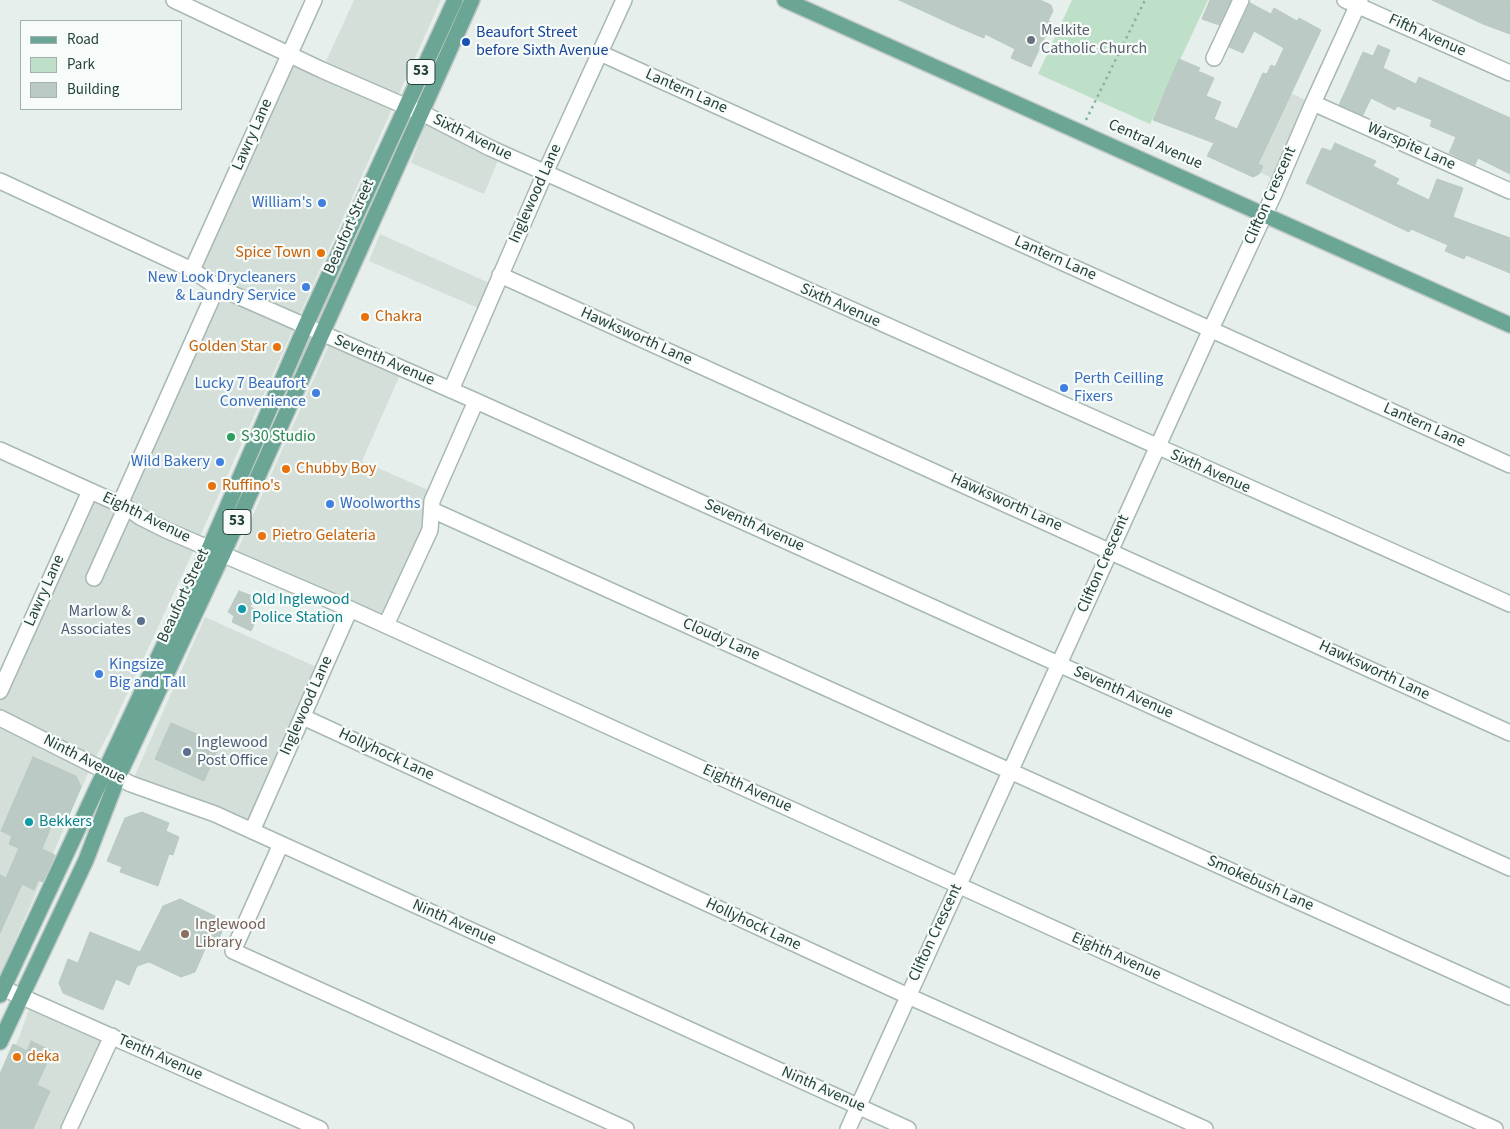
<!DOCTYPE html>
<html>
<head>
<meta charset="utf-8">
<style>
  body { margin:0 }
  #map { position:relative; width:1510px; height:1129px; overflow:hidden; background:#e6efeb; font-family:"Source Sans 3",sans-serif }
  canvas { display:block }
  .legend { position:absolute; left:20px; top:20px; width:162px; height:90px; box-sizing:border-box; background:#f7fbf9; border:1px solid #a3b1ad; margin:0; padding:6px 9px; list-style:none; font-size:15px; color:#24423a }
  .legend li { display:flex; align-items:center; gap:10px; height:25px }
  .legend b { width:25px; border:1px solid #a3b1ad }
</style>
</head>
<body>
<div id="map">
<canvas width="1510" height="1129"></canvas>
<ul class="legend">
<li><b style="height:6px;background:#6aa596"></b>Road</li>
<li><b style="height:14px;background:#bfe0c8"></b>Park</li>
<li><b style="height:14px;background:#bbcac4"></b>Building</li>
</ul>
</div>
<script>
const ctx = document.querySelector('canvas').getContext('2d');
ctx.lineJoin = 'round';
function fillPath(path, color) {
  ctx.fillStyle = color;
  ctx.fill(path, 'evenodd');
}
function toPath(rows) {
  const path = new Path2D();
  for (const r of rows) {
    path.moveTo(r[0], r[1]);
    for (let i = 2; i < r.length; i += 2) path.lineTo(r[i], r[i + 1]);
  }
  return path;
}
function strokePath(path, color, width, dash) {
  ctx.strokeStyle = color;
  ctx.lineWidth = width;
  ctx.lineCap = dash ? 'butt' : 'round';
  ctx.setLineDash(dash || []);
  ctx.stroke(path);
}
function write(font, color, halo, rows, align = 'center') {
  ctx.font = font + ' "Source Sans 3",sans-serif';
  ctx.lineWidth = 4.5;
  ctx.setLineDash([]);
  ctx.textBaseline = 'middle';
  ctx.strokeStyle = halo;
  ctx.fillStyle = color;
  for (const [text, x, y, turn = 0] of rows) {
    ctx.save();
    ctx.translate(x, y);
    ctx.rotate((+turn || 0) * Math.PI / 180);
    ctx.textAlign = isNaN(turn) ? turn : align;
    if (halo) ctx.strokeText(text, 0, 0);
    ctx.fillText(text, 0, 0);
    ctx.restore();
  }
}
fillPath(toPath([
  [354,0,441,0,197,543,109,733,92,764,0,975,0,691,90,491,120,504,217,287,192,270,290,55,322,70],
  [1267,83,1313,103,1279,181,1233,161],
  [428,116,501,153,484,194,411,163],
  [380,234,496,286,485,311,369,261],
  [332,338,403,368,362,461,435,493,432,510,386,625,233,560],
  [205,617,323,670,252,831,131,784],
  [32,1000,112,1036,69,1129,0,1129,0,1077,20,1035]
]), '#d4dfda');
fillPath(toPath([
  [1072,0,1208,0,1150,124,1038,74]
]), '#bfe0c8');
const building = toPath([
  [899,0,1040,0,1051,5,1053,11,1048,21,1052,22,1031,67,1011,58,1015,49,985,34,984,38,960,28,899,0],
  [1210,0,1231,0,1219,25,1202,19,1210,0],
  [1432,0,1510,0,1510,34,1483,24,1432,0],
  [1250,3,1271,14,1274,8,1297,21,1299,18,1321,30,1258,164,1263,166,1259,174,1253,177,1207,156,1214,143,1153,120,1179,59,1200,68,1198,71,1214,78,1206,96,1221,102,1214,119,1237,129,1263,73,1267,74,1271,65,1275,67,1284,48,1254,31,1243,53,1229,47,1250,3],
  [1378,45,1390,50,1383,68,1416,84,1419,77,1510,118,1510,174,1478,158,1475,165,1449,153,1456,137,1430,126,1432,120,1397,106,1395,110,1371,98,1363,115,1339,105,1363,52,1373,56,1378,45],
  [1335,143,1376,161,1373,166,1399,179,1396,184,1429,200,1437,179,1463,188,1453,217,1510,238,1510,273,1466,255,1464,259,1445,251,1448,245,1411,229,1409,232,1306,183,1322,148,1331,151,1335,143],
  [239,591,255,597,250,607,260,611,251,631,232,622,234,616,228,612,239,591],
  [171,723,220,744,204,781,155,759,171,723],
  [33,757,76,776,81,787,68,817,57,812,42,849,55,855,43,882,38,880,34,890,22,884,0,933,0,875,6,878,19,848,9,844,12,836,1,831,33,757],
  [142,812,169,823,166,831,179,837,173,855,169,854,158,886,120,872,122,867,107,861,125,818,142,812],
  [180,899,221,919,224,926,216,946,208,942,195,972,181,977,149,962,137,966,129,985,116,979,103,1010,63,993,59,983,68,959,78,963,90,932,140,952,163,906,180,899],
  [31,1041,52,1051,37,1085,50,1091,33,1129,0,1129,0,1074,13,1044,27,1051,31,1041]
]);
fillPath(building, '#bbcac4');
strokePath(building, '#b8c9c2', 1);
const minor = toPath([
  [174,0,322,70,428,116,490,148,1510,604],
  [1345,0,1510,73],
  [600,53,1510,465],
  [1214,58,1241,0],
  [1313,103,1510,191],
  [0,181,192,270,217,287,476,401,1510,868],
  [192,270,314,0],
  [500,275,1510,733],
  [451,390,545,173,624,0],
  [0,450,126,507,140,517,166,530,350,609,1495,1129],
  [120,504,217,287],
  [432,510,1510,997],
  [94,578,126,507],
  [386,625,430,530,432,501,476,401],
  [0,691,90,491],
  [303,717,908,996,1205,1129],
  [0,718,131,784,215,814,908,1129],
  [252,831,350,609],
  [281,844,233,951,626,1129],
  [0,987,320,1129],
  [69,1129,112,1036],
  [848,1129,1211,329,1274,194,1313,103,1360,0]
]);
const major = toPath([
  [785,0,1510,325],
  [0,995,209,549,305,327,455,0],
  [0,1042,86,860,118,777,223,554,472,0]
]);
strokePath(minor, '#a8b8b2', 18);
strokePath(major, '#c2cac8', 18);
strokePath(toPath([
  [1086,120,1145,0]
]), '#86b3a5', 2.5, [2.5, 4]);
strokePath(minor, '#fff', 15);
strokePath(major, '#6aa596', 15);
for (const [x, y, r, color] of [
  [1031,40,5,"#6b7280"],
  [466,42,5,"#1a4fb4"],
  [322,203,5,"#3f7fe0"],
  [321,253,5,"#e8710a"],
  [306,287,5,"#3f7fe0"],
  [365,317,5,"#e8710a"],
  [277,347,5,"#e8710a"],
  [1064,388,5,"#3f7fe0"],
  [316,393,5,"#3f7fe0"],
  [231,437,5,"#2e9e5b"],
  [220,462,5,"#3f7fe0"],
  [286,469,5,"#e8710a"],
  [212,486,5,"#e8710a"],
  [330,504,5,"#3f7fe0"],
  [262,536,5,"#e8710a"],
  [242,609,5,"#0f9aa8"],
  [141,621,5,"#5c6f8a"],
  [99,674,5,"#3f7fe0"],
  [187,752,5,"#5c6f8a"],
  [29,822,5,"#0f9aa8"],
  [185,934,5,"#8d6e63"],
  [17,1057,5,"#e8710a"]
]) {
  const dot = new Path2D();
  dot.arc(x, y, r, 0, 2 * Math.PI);
  ctx.fillStyle = color;
  ctx.fill(dot);
  strokePath(dot, '#f7fbf9', 2);
}
for (const [x, y, w] of [
  [421,72,28],
  [237,522,28]
]) {
  const box = new Path2D();
  box.roundRect(x - w / 2, y - 12.5, w, 25, 4);
  ctx.fillStyle = '#f7fbf9';
  ctx.fill(box);
  strokePath(box, '#24423a', 1);
}
write('bold 15px', '#24423a', null, [
  ["53",421,72],
  ["53",237,522]
]);
write('16px', '#5b616d', '#f7fbf9', [
  ["Melkite",1041,31],
  ["Catholic Church",1041,49]
], 'left');
write('16px', '#164399', '#f7fbf9', [
  ["Beaufort Street",476,33],
  ["before Sixth Avenue",476,51]
], 'left');
write('16px', '#24423a', '#f7fbf9', [
  ["Fifth Avenue",1427,36,24],
  ["Lantern Lane",686,92,24],
  ["Lawry Lane",253,135,-66],
  ["Sixth Avenue",472,138,26],
  ["Central Avenue",1155,145,24],
  ["Warspite Lane",1411,147,24],
  ["Inglewood Lane",536,194,-66],
  ["Clifton Crescent",1271,196,-66],
  ["Beaufort Street",350,227,-66],
  ["Lantern Lane",1055,259,24],
  ["Sixth Avenue",840,306,24],
  ["Hawksworth Lane",636,337,24],
  ["Seventh Avenue",384,361,23],
  ["Lantern Lane",1424,426,24],
  ["Sixth Avenue",1210,472,24],
  ["Hawksworth Lane",1006,503,24],
  ["Eighth Avenue",146,518,26],
  ["Seventh Avenue",754,526,24],
  ["Clifton Crescent",1104,564,-66],
  ["Lawry Lane",45,591,-66],
  ["Beaufort Street",184,596,-65],
  ["Cloudy Lane",721,640,24],
  ["Hawksworth Lane",1374,671,25],
  ["Seventh Avenue",1123,693,24],
  ["Inglewood Lane",307,706,-66],
  ["Hollyhock Lane",386,755,25],
  ["Ninth Avenue",84,760,27],
  ["Eighth Avenue",747,789,24],
  ["Smokebush Lane",1260,884,24],
  ["Ninth Avenue",454,923,24],
  ["Hollyhock Lane",753,925,25],
  ["Clifton Crescent",936,933,-65],
  ["Eighth Avenue",1116,957,24],
  ["Tenth Avenue",160,1058,24],
  ["Ninth Avenue",823,1090,24]
]);
write('16px', '#366cbe', '#f7fbf9', [
  ["William's",312,203],
  ["New Look Drycleaners",296,278],
  ["& Laundry Service",296,296],
  ["Perth Ceilling",1074,379,"left"],
  ["Fixers",1074,397,"left"],
  ["Lucky 7 Beaufort",306,384],
  ["Convenience",306,402],
  ["Wild Bakery",210,462],
  ["Woolworths",340,504,"left"],
  ["Kingsize",109,665,"left"],
  ["Big and Tall",109,683,"left"]
], 'right');
write('16px', '#c56008', '#f7fbf9', [
  ["Spice Town",311,253,"right"],
  ["Chakra",375,317],
  ["Golden Star",267,347,"right"],
  ["Chubby Boy",296,469],
  ["Ruffino's",222,486],
  ["Pietro Gelateria",272,536],
  ["deka",27,1057]
], 'left');
write('16px', '#27864d', '#f7fbf9', [
  ["S 30 Studio",241,437]
], 'left');
write('16px', '#0d838f', '#f7fbf9', [
  ["Old Inglewood",252,600],
  ["Police Station",252,618],
  ["Bekkers",39,822]
], 'left');
write('16px', '#4e5e75', '#f7fbf9', [
  ["Marlow &",131,612],
  ["Associates",131,630],
  ["Inglewood",197,743,"left"],
  ["Post Office",197,761,"left"]
], 'right');
write('16px', '#785e54', '#f7fbf9', [
  ["Inglewood",195,925],
  ["Library",195,943]
], 'left');
</script>
</body>
</html>
